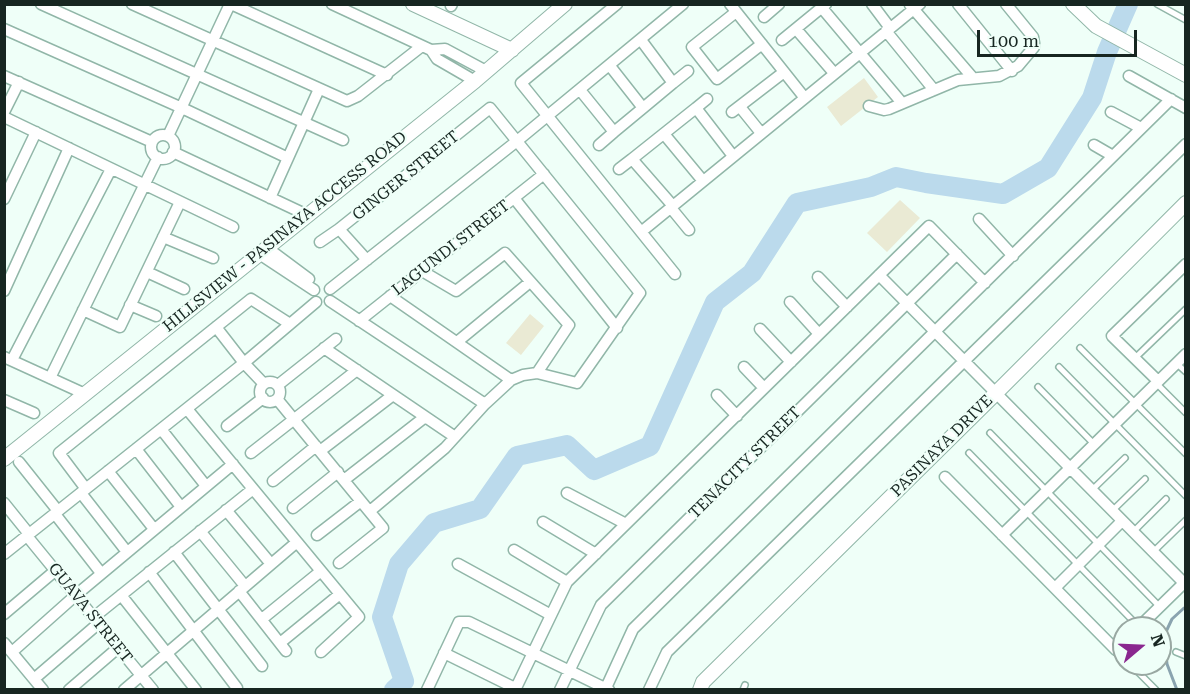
<!DOCTYPE html>
<html>
<head>
<meta charset="utf-8">
<style>
  body { margin:0 }
  #map { position:relative; width:1190px; height:694px; overflow:hidden; background:#effff8; font-family:"Roboto Serif",serif }
  canvas { display:block }
  .frame { position:absolute; inset:0; border:6px solid #172621; pointer-events:none }
  .north { position:absolute; left:1112px; top:616px; width:60px; height:60px; box-sizing:border-box; background:#effff8; border:2px solid #99a8a2; border-radius:50%; rotate:71deg; font-size:16px; font-weight:700; line-height:24px; text-align:center; color:#172621 }
  .north::after { content:''; display:block; margin:auto; width:21px; height:27px; background:#8a278f; clip-path:polygon(50% 0,100% 100%,50% 72%,0 100%) }
  .scale { position:absolute; left:977px; top:30px; width:160px; height:27px; box-sizing:border-box; border:3px solid #172621; border-top:0; padding-left:8px; font-size:18px; line-height:21px; white-space:nowrap; color:#172621; -webkit-text-stroke:4px #effff8; paint-order:stroke }
</style>
</head>
<body>
<div id="map">
<canvas width="1190" height="694"></canvas>
<div class="frame"></div>
<div class="north">N</div>
<div class="scale">100 m</div>
</div>
<script>
const ctx = document.querySelector('canvas').getContext('2d');
ctx.lineJoin = 'round';
function fillPath(path, color) {
  ctx.fillStyle = color;
  ctx.fill(path, 'evenodd');
}
function toPath(rows) {
  const path = new Path2D();
  for (const r of rows) {
    if (r.length === 3) {
      path.moveTo(r[0] + r[2], r[1]);
      path.arc(r[0], r[1], r[2], 0, 2 * Math.PI);
      continue;
    }
    path.moveTo(r[0], r[1]);
    for (let i = 2; i < r.length; i += 2) path.lineTo(r[i], r[i + 1]);
  }
  return path;
}
function strokePath(path, color, width, dash) {
  ctx.strokeStyle = color;
  ctx.lineWidth = width;
  ctx.lineCap = dash ? 'butt' : 'round';
  ctx.setLineDash(dash || []);
  ctx.stroke(path);
}
function write(font, color, halo, rows, align = 'center') {
  ctx.font = font + ' "Roboto Serif",serif';
  ctx.lineWidth = 4.5;
  ctx.setLineDash([]);
  ctx.textBaseline = 'middle';
  ctx.strokeStyle = halo;
  ctx.fillStyle = color;
  for (const [text, x, y, turn = 0] of rows) {
    ctx.save();
    ctx.translate(x, y);
    ctx.rotate((+turn || 0) * Math.PI / 180);
    ctx.textAlign = isNaN(turn) ? turn : align;
    if (halo) ctx.strokeText(text, 0, 0);
    ctx.fillText(text, 0, 0);
    ctx.restore();
  }
}
fillPath(toPath([
  [864,78,878,97,841,126,827,107],
  [900,200,920,218,887,252,867,233],
  [530,314,544,326,521,355,506,343]
]), '#eaead4');
strokePath(toPath([
  [1177,690,1167,664,1164,636,1172,619,1184,608]
]), '#8aa4af', 3);
strokePath(toPath([
  [394,690,404,681,382,617,399,564,434,523,480,509,517,456,567,445,594,470,650,446,715,302,752,273,797,203,871,187,896,177,926,183,1003,194,1048,168,1092,98,1107,52,1128,4]
]), '#bbdaec', 20);
const lane = toPath([
  [1157,4,1186,20],
  [1080,348,1186,454],
  [1135,358,1186,309],
  [1176,363,1186,372],
  [1059,367,1186,496],
  [1156,383,1186,413],
  [1038,387,1094,444],
  [990,433,1160,607],
  [969,453,1139,627],
  [1092,490,1125,458],
  [1112,511,1145,479],
  [1133,532,1166,499],
  [1153,552,1186,520],
  [1116,650,1124,658],
  [1176,652,1186,656],
  [1130,664,1156,690],
  [743,690,745,685]
]);
const street = toPath([
  [41,4,343,140],
  [132,4,347,101,358,96,422,46],
  [231,4,387,75],
  [332,4,431,50,445,49,486,71],
  [617,4,521,83,675,274],
  [730,4,804,97],
  [872,4,890,28],
  [958,4,1012,71],
  [910,5,973,78],
  [451,6,452,4],
  [822,8,902,103],
  [736,12,692,47,717,79,762,44],
  [764,17,779,4],
  [4,29,182,108,288,158],
  [796,29,834,73],
  [886,31,934,90],
  [641,40,673,83,643,108],
  [782,40,826,4],
  [431,50,437,59,475,81],
  [4,76,152,142],
  [1129,76,1186,108],
  [673,83,688,71],
  [580,90,614,132,643,108,610,66],
  [869,106,884,110,889,109,958,80,999,76,1018,66,1034,47,1034,43,1033,37,1006,4],
  [740,107,761,133],
  [696,108,707,99],
  [4,112,19,82],
  [732,112,784,72],
  [1111,112,1141,128],
  [4,117,233,227],
  [664,134,703,181],
  [163,147,12],
  [168,136,230,4],
  [599,145,614,132],
  [1094,145,1113,156],
  [173,152,307,215],
  [619,169,632,159],
  [270,198,319,89],
  [514,198,617,328],
  [4,199,36,132],
  [673,206,632,159,696,108,733,156],
  [671,208,689,230],
  [979,219,1013,256],
  [339,229,367,260],
  [641,232,920,4],
  [163,237,213,258],
  [320,242,339,229,490,108,640,293,577,383,537,373,523,375,511,380,485,404,445,448,370,511],
  [266,247,309,279],
  [258,253,314,290],
  [422,271,456,291,505,253,569,325,537,373],
  [147,272,184,289],
  [879,275,1186,585],
  [818,277,847,307],
  [330,289,517,141,683,4],
  [4,291,69,148],
  [390,296,511,380],
  [330,301,485,404],
  [790,302,819,334],
  [130,305,156,316],
  [83,310,120,327,180,202],
  [359,321,544,174],
  [216,327,244,363,264,384],
  [760,329,791,362],
  [457,342,530,282],
  [324,348,455,437],
  [4,357,85,394],
  [12,360,111,169],
  [744,367,764,388],
  [50,378,158,157],
  [1158,381,1112,336,1186,264],
  [270,392,10],
  [278,385,336,339],
  [717,395,737,416],
  [277,399,383,528,339,563],
  [4,400,34,413],
  [187,409,359,617,321,652],
  [227,426,263,398],
  [161,429,206,486],
  [136,449,181,507],
  [320,451,393,395],
  [251,453,357,370],
  [19,462,58,511],
  [108,471,154,529],
  [945,477,1116,650,1124,642],
  [344,480,425,417],
  [273,481,316,446],
  [86,489,59,453,251,299,290,324],
  [81,493,127,552],
  [567,493,626,524],
  [4,503,29,534],
  [293,508,338,472],
  [226,510,271,564],
  [55,514,101,573],
  [543,522,596,554],
  [200,531,245,586],
  [317,535,361,501],
  [1002,535,1186,354],
  [27,536,153,690],
  [514,550,567,582],
  [174,552,262,666],
  [4,554,244,363,316,302],
  [458,564,551,615],
  [149,572,237,688],
  [1055,588,1122,521],
  [239,591,286,651],
  [121,595,196,690],
  [4,614,56,570],
  [94,617,253,489],
  [262,619,321,571],
  [1138,628,1184,583],
  [4,643,43,690],
  [280,643,340,594],
  [12,652,76,595,233,464],
  [444,653,515,688],
  [34,679,99,623],
  [69,690,119,647],
  [124,690,297,542],
  [427,690,459,622,469,622,609,690],
  [515,690,567,582,929,226,985,283],
  [560,690,601,605,957,254],
  [605,690,633,629,1171,99],
  [649,690,667,652,1186,144]
]);
const secondary = toPath([
  [413,4,512,50],
  [1073,4,1096,26,1186,75],
  [4,459,475,81,565,4],
  [700,690,703,682,996,393,1186,203]
]);
strokePath(lane, '#91b6a8', 8);
strokePath(street, '#91b6a8', 13);
strokePath(secondary, '#91b6a8', 16);
strokePath(lane, '#fff', 5);
strokePath(street, '#fff', 10);
strokePath(secondary, '#fff', 14);
write('16px', '#172621', '#effff8', [
  ["GINGER STREET",406,176,-39],
  ["HILLSVIEW - PASINAYA ACCESS ROAD",285,232,-39],
  ["LAGUNDI STREET",451,248,-38],
  ["PASINAYA DRIVE",942,446,-45],
  ["TENACITY STREET",745,463,-45],
  ["GUAVA STREET",90,613,51]
]);
</script>
</body>
</html>
